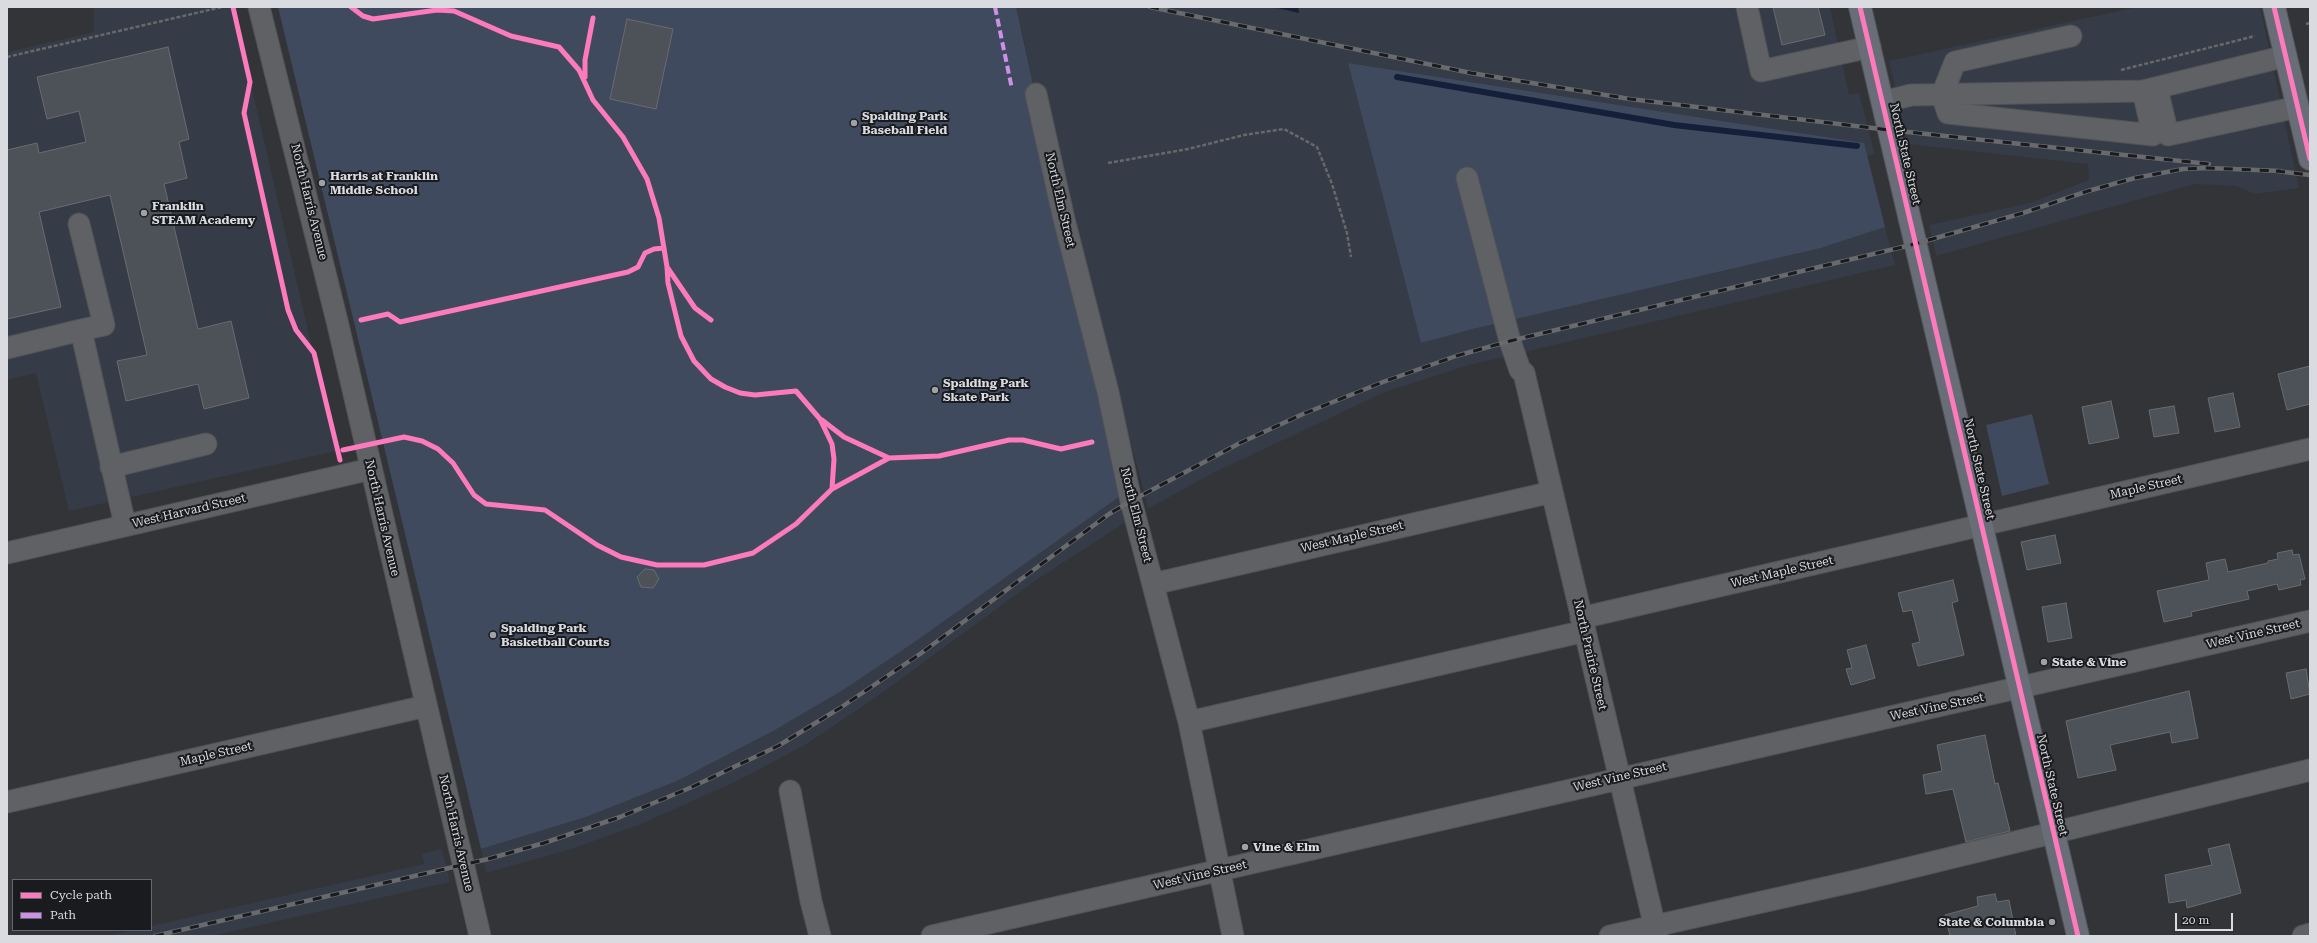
<!DOCTYPE html>
<html>
<head>
<meta charset="utf-8">
<style>
  body { margin:0 }
  #map { position:relative; width:2317px; height:943px; overflow:hidden; background:#323438; font-family:"Roboto Serif",serif }
  canvas { display:block }
  .frame { position:absolute; inset:0; border:8px solid #d9dbe0; pointer-events:none }
  .legend { position:absolute; left:12px; top:879px; width:140px; height:52px; box-sizing:border-box; background:#191b1e; border:1px solid #66686c; margin:0; padding:5px 7px; list-style:none; font-size:12px; color:#d9dbe0 }
  .legend li { display:flex; align-items:center; gap:8px; height:20px }
  .legend b { width:20px; border:1px solid #66686c }
  .scale { position:absolute; left:2175px; top:913px; width:58px; height:18px; box-sizing:border-box; border:2px solid #d9dbe0; border-top:0; padding-left:5px; font-size:12px; line-height:14px; white-space:nowrap; color:#d9dbe0; -webkit-text-stroke:3px #191b1e; paint-order:stroke }
</style>
</head>
<body>
<div id="map">
<canvas width="2317" height="943"></canvas>
<div class="frame"></div>
<ul class="legend">
<li><b style="height:5px;background:#fd7abc"></b>Cycle path</li>
<li><b style="height:5px;background:#ce8fe9"></b>Path</li>
</ul>
<div class="scale">20 m</div>
</div>
<script>
const ctx = document.querySelector('canvas').getContext('2d');
ctx.lineJoin = 'round';
function fillPath(path, color) {
  ctx.fillStyle = color;
  ctx.fill(path, 'evenodd');
}
function toPath(rows) {
  const path = new Path2D();
  for (const r of rows) {
    path.moveTo(r[0], r[1]);
    for (let i = 2; i < r.length; i += 2) path.lineTo(r[i], r[i + 1]);
  }
  return path;
}
function strokePath(path, color, width, dash) {
  ctx.strokeStyle = color;
  ctx.lineWidth = width;
  ctx.lineCap = dash ? 'butt' : 'round';
  ctx.setLineDash(dash || []);
  ctx.stroke(path);
}
function write(font, color, halo, rows, align = 'center') {
  ctx.font = font + ' "Roboto Serif",serif';
  ctx.lineWidth = 4;
  ctx.setLineDash([]);
  ctx.textBaseline = 'middle';
  ctx.strokeStyle = halo;
  ctx.fillStyle = color;
  for (const [text, x, y, turn = 0] of rows) {
    ctx.save();
    ctx.translate(x, y);
    ctx.rotate((+turn || 0) * Math.PI / 180);
    ctx.textAlign = isNaN(turn) ? turn : align;
    if (halo) ctx.strokeText(text, 0, 0);
    ctx.fillText(text, 0, 0);
    ctx.restore();
  }
}
fillPath(toPath([
  [94,7,233,7,336,451,69,511,36,373,7,380,7,52,94,32],
  [1016,7,1268,7,1299,13,1298,7,1830,7,1849,95,1859,93,1875,154,1867,156,1863,143,1348,63,1421,343,1473,329,1821,248,1885,227,1895,265,1469,365,1385,392,1211,474,1148,509,1139,472,1064,219],
  [2137,7,2260,7,2299,188,2255,194,2236,186,2194,184,1936,256,1929,225,2030,203,2089,180,2088,164,1908,144,1889,61],
  [1123,494,1129,520,1036,580,875,698,805,745,737,781,641,824,571,849,486,873,481,849,586,817,677,781,775,730,843,690],
  [442,849,450,882,212,936,106,936,133,930,151,930,151,926,424,864,422,854]
]), '#353b47');
fillPath(toPath([
  [278,7,1016,7,1123,494,913,643,843,690,775,730,677,781,586,817,481,849],
  [1348,63,1864,143,1885,227,1821,248,1473,329,1421,343],
  [2032,414,2049,484,2002,496,1986,425]
]), '#404a5e');
fillPath(toPath([
  [1275,7,1298,7,1299,13]
]), '#142039');
strokePath(toPath([
  [1397,77,1674,125,1857,146]
]), '#142039', 6);
const building = toPath([
  [1773,7,1818,7,1825,35,1782,45,1773,7],
  [627,19,673,29,656,109,610,99,627,19],
  [168,47,189,139,179,142,187,178,164,184,198,329,231,321,249,398,204,409,198,384,126,401,117,361,147,355,110,195,39,212,61,307,7,319,7,150,37,143,39,153,86,142,79,111,47,119,37,77,168,47],
  [2310,366,2310,404,2287,410,2278,374,2310,366],
  [2233,393,2240,427,2215,432,2208,398,2233,393],
  [2111,401,2119,438,2089,444,2082,407,2111,401],
  [2174,406,2179,433,2154,437,2149,410,2174,406],
  [2055,535,2061,563,2027,570,2021,542,2055,535],
  [2292,550,2293,555,2299,554,2305,579,2300,580,2301,585,2279,590,2277,584,2247,591,2249,599,2191,612,2192,616,2164,622,2157,591,2209,580,2206,563,2225,559,2228,572,2268,563,2268,561,2278,559,2277,553,2292,550],
  [645,569,654,570,659,579,653,588,641,587,637,577,645,569],
  [1953,580,1958,601,1952,603,1964,655,1918,666,1912,644,1920,642,1912,610,1903,612,1898,593,1953,580],
  [2066,603,2072,638,2048,642,2042,607,2066,603],
  [1866,645,1875,678,1851,685,1846,669,1852,668,1847,650,1866,645],
  [2306,669,2310,694,2291,699,2286,673,2306,669],
  [2189,691,2198,738,2172,743,2170,732,2110,745,2116,770,2078,778,2066,721,2189,691],
  [1985,735,1995,784,1998,783,2010,831,1966,842,1953,789,1926,794,1923,775,1942,771,1937,745,1985,735],
  [2229,844,2241,893,2187,908,2186,900,2169,903,2165,875,2212,865,2208,849,2229,844],
  [1995,894,1997,902,2009,900,2016,936,1950,936,1945,915,1978,906,1977,897,1995,894]
]);
fillPath(building, '#4d5158');
strokePath(building, '#6a6b6e', 1);
const minor = toPath([
  [259,7,338,325,480,936],
  [1747,7,1761,71,1870,47],
  [2071,36,1955,62,1942,95,1948,113,2153,135,2143,91],
  [2157,88,2168,135,2298,107],
  [1036,94,1064,219,1108,392,1131,501,1189,722,1233,936],
  [1883,102,1911,95,2143,91,2286,56],
  [1467,178,1510,341,1520,370,1524,373,1657,936],
  [79,224,104,325,81,330],
  [7,348,81,330,125,525],
  [111,467,206,444],
  [7,553,371,469],
  [1153,584,1552,492],
  [1581,618,2310,449],
  [1189,722,1585,631],
  [790,791,811,901,820,936],
  [7,802,426,706],
  [932,936,2310,621],
  [1610,936,1860,880,2310,770],
  [2303,936,2310,934]
]);
const major = toPath([
  [1860,7,2078,936],
  [2274,7,2310,159]
]);
strokePath(minor, '#505256', 23);
strokePath(major, '#505256', 24);
strokePath(toPath([
  [2306,24,2310,23],
  [7,57,222,7],
  [2121,70,2255,36],
  [1108,163,1188,149,1244,135,1284,129,1317,147,1332,184,1347,233,1351,257]
]), '#67686a', 2.5, [4, 2]);
strokePath(minor, '#5f6164', 21);
strokePath(major, '#686d77', 22);
const rail = toPath([
  [1150,7,1471,73,1630,99,1889,130,2209,164],
  [2276,171,2310,175],
  [155,936,488,859,544,843,620,817,692,787,778,746,840,708,920,654,1109,514,1131,501,1240,443,1303,414,1383,382,1456,356,1510,341,1915,244,2023,213,2088,191,2135,178,2183,169,2208,168,2281,171]
]);
strokePath(rail, '#696a6e', 4.5);
strokePath(rail, '#191b1e', 3, [9]);
strokePath(toPath([
  [995,7,1012,89]
]), '#ce8fe9', 4, [8, 4]);
strokePath(toPath([
  [233,7,250,82,244,113,288,310,296,330,314,353,340,460],
  [1860,7,2078,936],
  [2274,7,2310,159],
  [585,77,585,60,593,18],
  [667,267,695,308,711,320],
  [361,320,388,314,400,322,628,272,638,267,645,253,654,249,664,248],
  [822,420,844,437,889,458,939,456,1009,440,1023,440,1061,449,1092,442],
  [343,450,404,437,422,441,438,449,453,463,474,495,486,504,545,510,597,545,621,557,657,565,704,565,753,553,796,524,832,489,834,459,832,444,820,419,796,391,755,395,740,393,725,387,711,379,694,361,681,336,668,283,667,267,659,218,647,179,623,137,593,100,579,70,559,47,511,36,454,11,437,10,373,19,363,16,351,7],
  [832,489,889,458]
]), '#fd7abc', 5);
for (const [x, y, r, color] of [
  [854,123,4,"#9fa1a5"],
  [322,183,4,"#9fa1a5"],
  [144,213,4,"#9fa1a5"],
  [935,390,4,"#9fa1a5"],
  [493,635,4,"#9fa1a5"],
  [2044,662,4,"#9fa1a5"],
  [1245,847,4,"#9fa1a5"],
  [2052,922,4,"#9fa1a5"]
]) {
  const dot = new Path2D();
  dot.arc(x, y, r, 0, 2 * Math.PI);
  ctx.fillStyle = color;
  ctx.fill(dot);
  strokePath(dot, '#191b1e', 1.5);
}
write('bold 12px', '#d9dbe0', '#191b1e', [
  ["Spalding Park",862,116],
  ["Baseball Field",862,130],
  ["Harris at Franklin",330,176],
  ["Middle School",330,190],
  ["Franklin",152,206],
  ["STEAM Academy",152,220],
  ["Spalding Park",943,383],
  ["Skate Park",943,397],
  ["Spalding Park",501,628],
  ["Basketball Courts",501,642],
  ["State & Vine",2052,662],
  ["Vine & Elm",1253,847],
  ["State & Columbia",2044,922,"right"]
], 'left');
write('12px', '#d9dbe0', '#191b1e', [
  ["North State Street",1905,154,77],
  ["North Elm Street",1060,200,77],
  ["North Harris Avenue",309,202,76],
  ["North State Street",1979,469,77],
  ["Maple Street",2146,487,-13],
  ["West Harvard Street",189,511,-13],
  ["North Elm Street",1136,515,76],
  ["North Harris Avenue",382,518,77],
  ["West Maple Street",1352,537,-13],
  ["West Maple Street",1782,572,-13],
  ["West Vine Street",2253,634,-13],
  ["North Prairie Street",1590,655,77],
  ["West Vine Street",1937,707,-12],
  ["Maple Street",216,754,-13],
  ["West Vine Street",1620,777,-13],
  ["North State Street",2052,785,77],
  ["North Harris Avenue",456,833,77],
  ["West Vine Street",1200,875,-13]
]);
</script>
</body>
</html>
